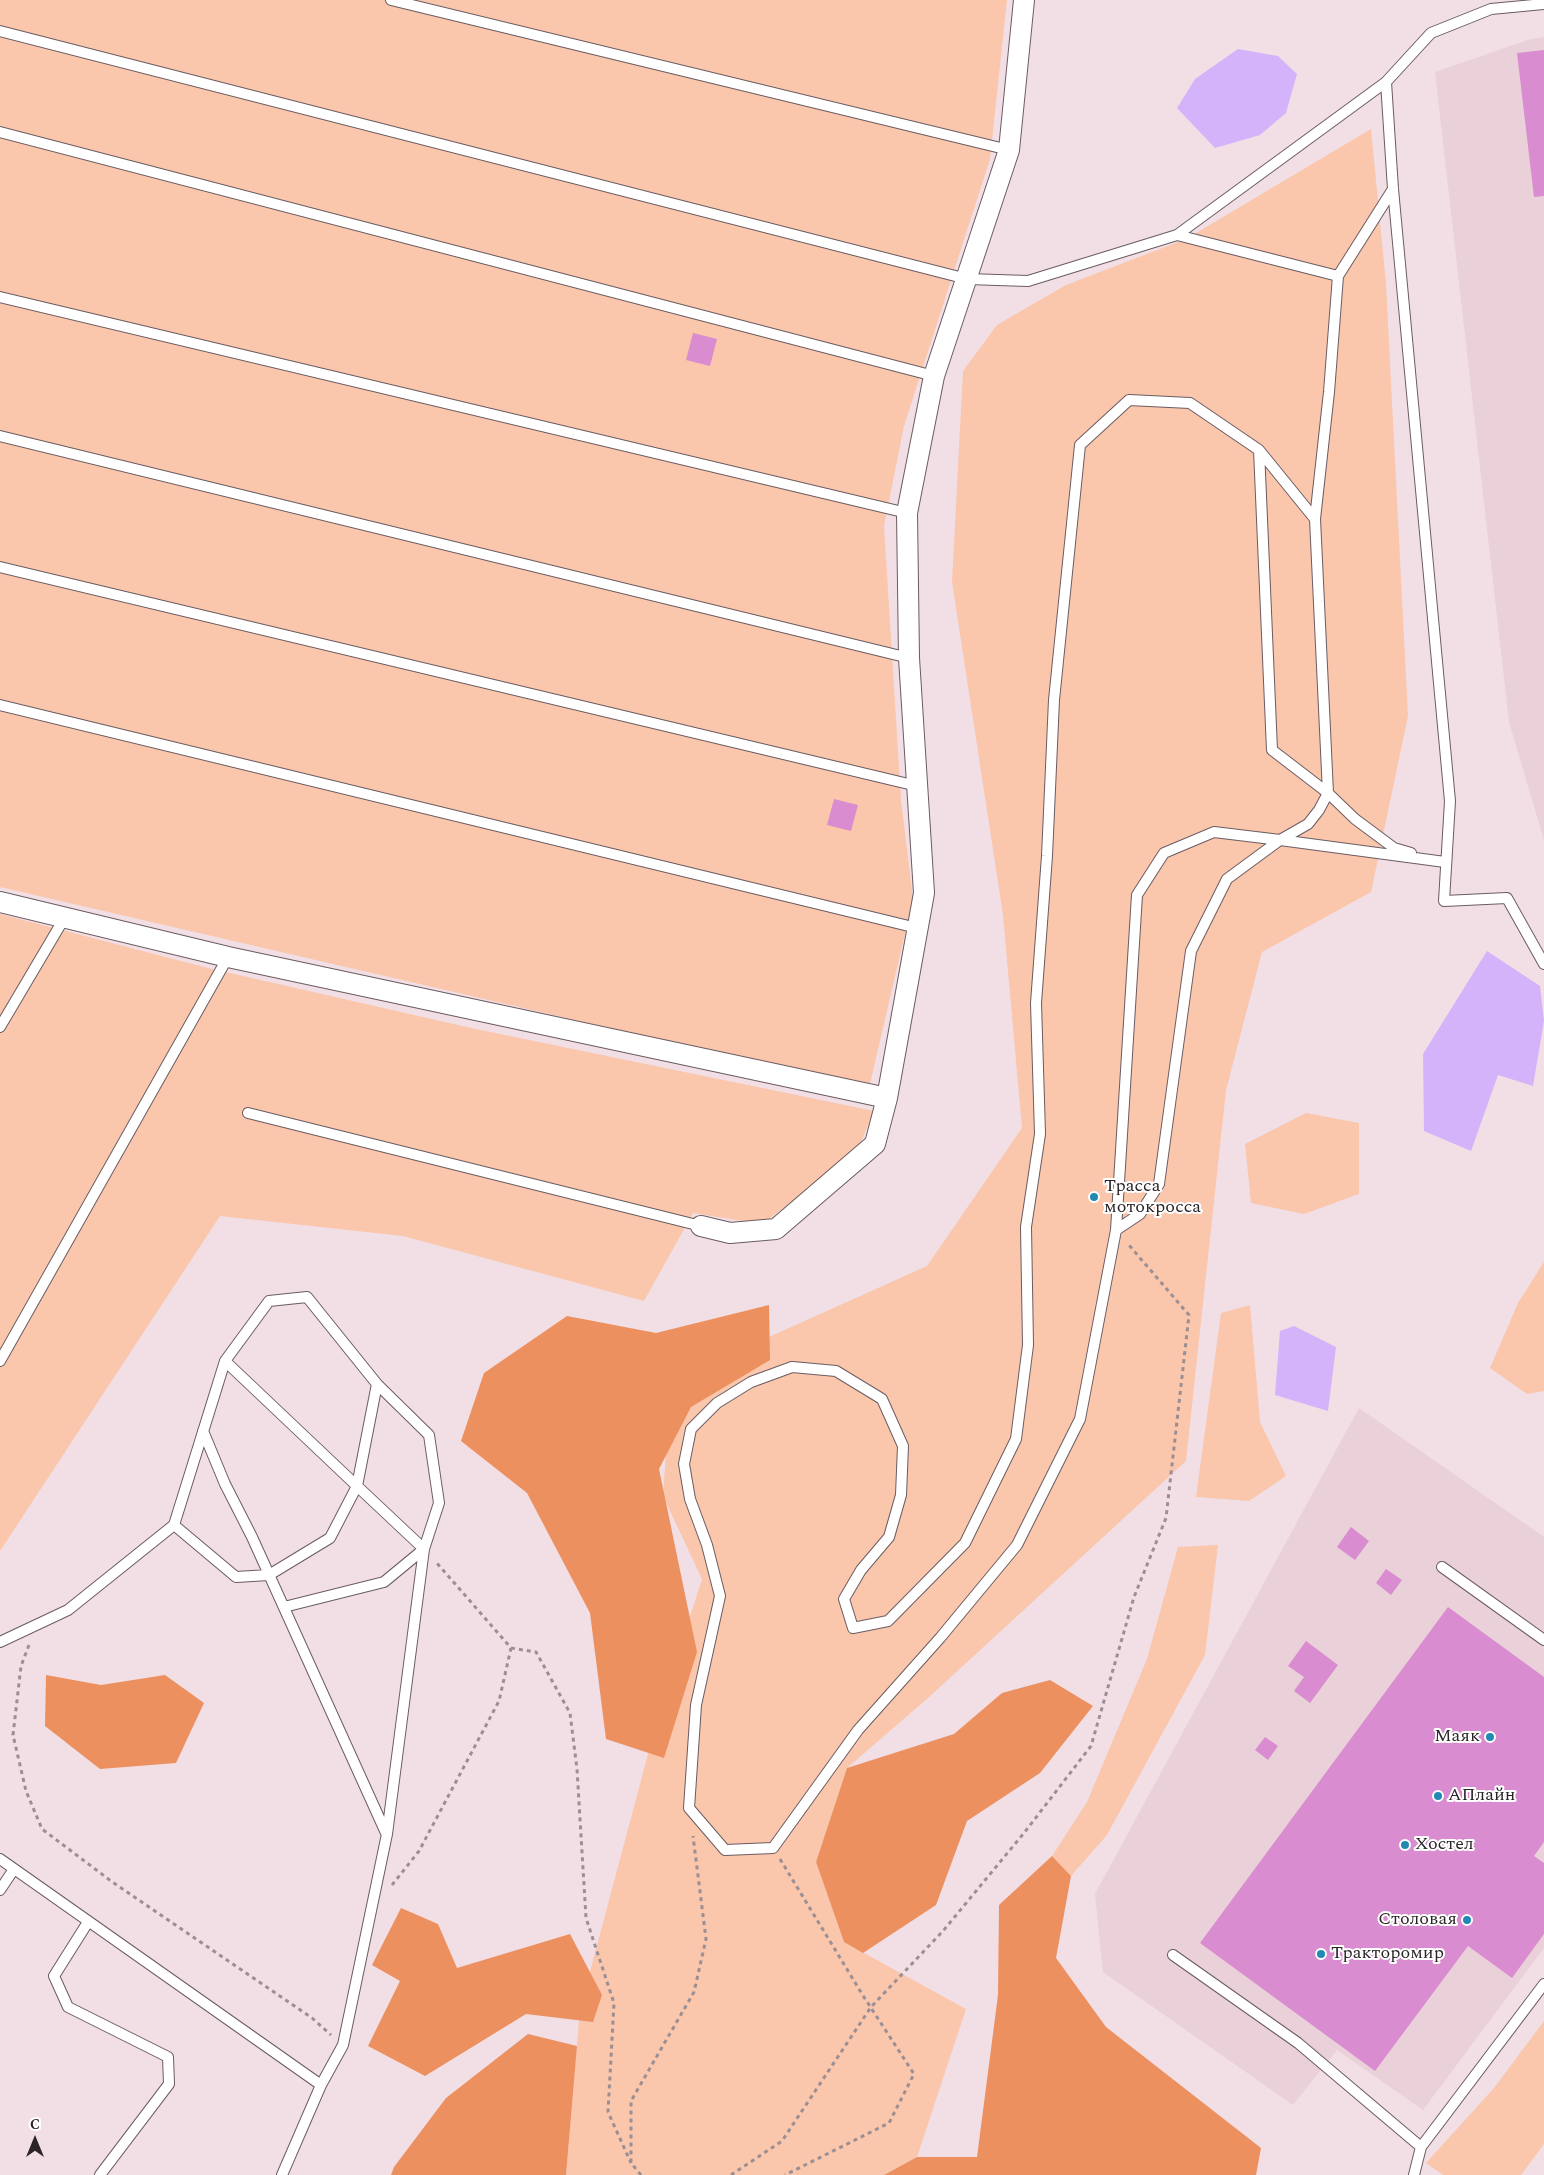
<!DOCTYPE html>
<html>
<head>
<meta charset="utf-8">
<style>
  body { margin:0 }
  #map { position:relative; width:1544px; height:2175px; overflow:hidden; background:#f1dfe5; font-family:Spectral,serif }
  canvas { display:block }
  .north { position:absolute; left:10px; top:2115px; width:50px; height:50px; -webkit-text-stroke:4px #fff; paint-order:stroke; rotate:0deg; font-size:14px; font-weight:700; line-height:20px; text-align:center; color:#2a2426 }
  .north::after { content:''; display:block; margin:auto; width:18px; height:22px; background:#2a2426; clip-path:polygon(50% 0,100% 100%,50% 72%,0 100%) }
</style>
</head>
<body>
<div id="map">
<canvas width="1544" height="2175"></canvas>
<div class="north">С</div>
</div>
<script>
const ctx = document.querySelector('canvas').getContext('2d');
ctx.lineJoin = 'round';
function fillPath(path, color) {
  ctx.fillStyle = color;
  ctx.fill(path, 'evenodd');
}
function toPath(rows) {
  const path = new Path2D();
  for (const r of rows) {
    path.moveTo(r[0], r[1]);
    for (let i = 2; i < r.length; i += 2) path.lineTo(r[i], r[i + 1]);
  }
  return path;
}
function strokePath(path, color, width, dash) {
  ctx.strokeStyle = color;
  ctx.lineWidth = width;
  ctx.lineCap = dash ? 'butt' : 'round';
  ctx.setLineDash(dash || []);
  ctx.stroke(path);
}
function write(font, color, halo, rows, align = 'center') {
  ctx.font = font + ' Spectral,serif';
  ctx.lineWidth = 4;
  ctx.setLineDash([]);
  ctx.textBaseline = 'middle';
  ctx.strokeStyle = halo;
  ctx.fillStyle = color;
  for (const [text, x, y, turn = 0] of rows) {
    ctx.save();
    ctx.translate(x, y);
    ctx.rotate((+turn || 0) * Math.PI / 180);
    ctx.textAlign = isNaN(turn) ? turn : align;
    if (halo) ctx.strokeText(text, 0, 0);
    ctx.fillText(text, 0, 0);
    ctx.restore();
  }
}
fillPath(toPath([
  [1544,37,1544,840,1509,722,1435,72,1531,39],
  [1359,1408,1544,1537,1544,1948,1423,2110,1337,2050,1293,2105,1103,1972,1095,1894]
]), '#ead0d8');
fillPath(toPath([
  [0,0,1007,0,990,159,904,426,884,526,901,800,913,899,869,1088,0,887],
  [1371,129,1386,284,1408,716,1371,892,1262,952,1226,1090,1186,1461,928,1698,847,1768,816,1862,844,1942,966,2009,917,2157,884,2175,566,2175,580,2009,659,1713,702,1579,663,1496,671,1381,927,1266,1022,1128,1003,915,952,582,963,371,997,325,1066,285,1186,239],
  [0,914,208,968,471,1028,874,1111,856,1154,762,1224,693,1213,644,1301,403,1236,220,1216,0,1551],
  [1306,1113,1359,1123,1359,1194,1304,1214,1251,1203,1245,1144],
  [1544,1262,1544,1391,1527,1394,1490,1368,1518,1303],
  [1250,1305,1260,1422,1286,1476,1249,1501,1196,1497,1221,1313],
  [1218,1545,1205,1655,1107,1835,1071,1876,1052,1856,1087,1802,1147,1659,1178,1547],
  [1544,2021,1544,2144,1521,2175,1443,2175,1426,2163,1494,2088]
]), '#fac6ac');
fillPath(toPath([
  [769,1305,770,1360,691,1407,659,1469,697,1652,664,1758,606,1739,590,1613,527,1493,461,1441,484,1373,567,1316,656,1333],
  [46,1675,101,1685,165,1675,204,1703,176,1763,100,1769,45,1726],
  [1050,1680,1093,1706,1040,1773,967,1821,936,1905,863,1953,844,1942,816,1862,847,1768,954,1734,1002,1693],
  [1052,1856,1071,1876,1056,1958,1106,2027,1261,2148,1256,2175,884,2175,917,2157,977,2157,998,1995,999,1905],
  [401,1908,438,1924,457,1968,570,1934,602,1995,593,2022,526,2014,425,2076,368,2046,400,1981,372,1965],
  [528,2034,577,2046,566,2175,391,2175,394,2167,446,2098]
]), '#ec9060');
fillPath(toPath([
  [1238,49,1278,56,1297,74,1286,113,1260,135,1215,148,1177,108,1195,79],
  [1487,951,1540,986,1544,1021,1533,1086,1498,1075,1471,1151,1424,1131,1423,1054],
  [1294,1326,1336,1347,1328,1411,1275,1395,1280,1331]
]), '#d5b3fa');
fillPath(toPath([
  [1544,50,1544,196,1534,197,1517,53],
  [693,333,717,339,710,366,686,360],
  [834,799,858,805,851,831,827,825],
  [1351,1527,1369,1541,1355,1560,1337,1547],
  [1386,1569,1402,1580,1391,1595,1376,1583],
  [1448,1607,1544,1677,1544,1842,1534,1856,1544,1863,1544,1934,1512,1978,1468,1946,1375,2071,1200,1943],
  [1306,1641,1338,1665,1310,1703,1294,1691,1304,1677,1288,1666],
  [1265,1737,1278,1746,1268,1760,1255,1750]
]), '#da8cd0');
const service = toPath([
  [391,0,1009,150],
  [1544,4,1491,9,1431,33,1386,82,1393,189,1450,801,1444,901,1507,898,1544,964],
  [0,31,967,279,1028,281,1177,235,1386,82],
  [0,132,934,376],
  [1393,189,1338,276,1329,392,1315,519,1328,793,1355,819,1394,848,1411,853],
  [1177,235,1338,276],
  [0,297,907,513],
  [0,436,909,658],
  [1259,450,1315,519],
  [0,567,917,786],
  [0,705,917,928],
  [0,1027,65,917],
  [248,1113,701,1226],
  [1116,1230,1140,1214,1159,1184,1191,951,1227,879,1280,840,1308,824,1319,810,1328,793,1272,750,1259,450,1190,403,1129,400,1080,445,1054,700,1047,856,1036,1003,1040,1134,1026,1227,1028,1345,1016,1439,965,1543,888,1621,853,1628,844,1599,861,1570,889,1537,901,1495,903,1446,882,1399,836,1371,792,1367,751,1382,717,1403,691,1429,684,1464,690,1499,707,1545,720,1596,696,1705,689,1808,725,1850,773,1848,858,1730,940,1638,1017,1545,1080,1419,1116,1230,1137,895,1164,853,1214,832,1280,840,1445,862],
  [0,1361,228,957],
  [203,1431,225,1484,252,1537,386,1833],
  [174,1525,236,1577,269,1575,330,1538,357,1486,377,1384,307,1297,269,1301,225,1361,357,1486,424,1549,387,1834,343,2045,321,2085,282,2175],
  [1442,1567,1544,1640],
  [284,1607,384,1582,424,1549,439,1503,429,1435,377,1384],
  [0,1642,68,1610,174,1525,225,1361],
  [0,1859,321,2085],
  [0,1890,14,1869],
  [88,1922,54,1976,68,2007,168,2057,169,2084,100,2175],
  [1173,1955,1298,2043,1421,2147],
  [1414,2175,1421,2147,1544,1984]
]);
const minor = toPath([
  [0,902,228,957,887,1098,924,893,909,658,907,513,934,376,1009,150,1024,0],
  [701,1226,730,1233,776,1229,875,1144,887,1098]
]);
strokePath(service, '#6b5c61', 12);
strokePath(minor, '#6b5c61', 22);
strokePath(toPath([
  [29,1645,21,1666,13,1735,26,1791,42,1829,111,1881,312,2018,331,2035],
  [511,1648,536,1652,570,1713,577,1769,586,1918,614,2003,608,2112,631,2163],
  [780,1859,862,1994,914,2074,889,2123,785,2175],
  [392,1885,419,1851,499,1701,511,1648,436,1562],
  [641,2175,631,2163,631,2101,694,1992,706,1939,693,1836],
  [731,2175,782,2141,871,2007,943,1931,1024,1833,1091,1746,1134,1597,1166,1518,1189,1315,1128,1244]
]), '#9c8f93', 3, [4, 4]);
strokePath(service, '#fff', 10);
strokePath(minor, '#fff', 20);
for (const [x, y, r, color] of [
  [1094,1197,5,"#228ab2"],
  [1490,1737,5,"#228ab2"],
  [1438,1796,5,"#228ab2"],
  [1405,1845,5,"#228ab2"],
  [1467,1920,5,"#228ab2"],
  [1321,1954,5,"#228ab2"]
]) {
  const dot = new Path2D();
  dot.arc(x, y, r, 0, 2 * Math.PI);
  ctx.fillStyle = color;
  ctx.fill(dot);
  strokePath(dot, '#fff', 2);
}
write('18px', '#2a2426', '#fff', [
  ["Трасса",1104,1187],
  ["мотокросса",1104,1208],
  ["Маяк",1480,1737,"right"],
  ["АПлайн",1448,1796],
  ["Хостел",1415,1845],
  ["Столовая",1457,1920,"right"],
  ["Тракторомир",1331,1954]
], 'left');
</script>
</body>
</html>
